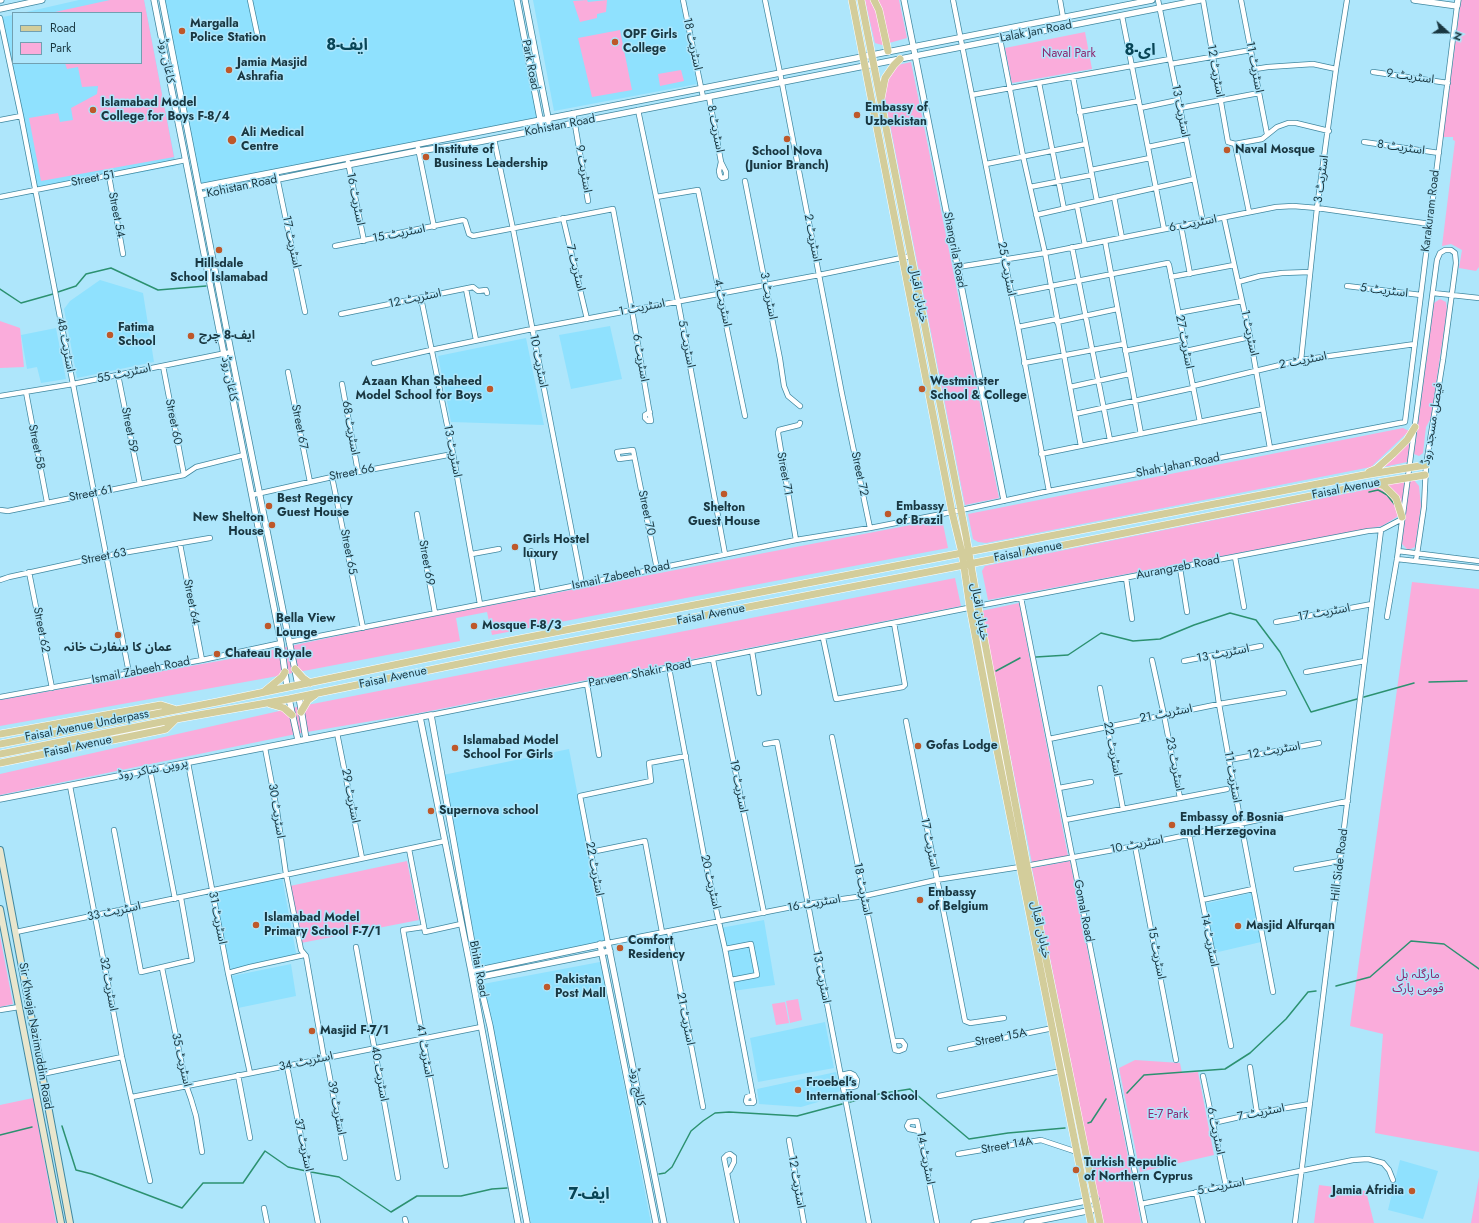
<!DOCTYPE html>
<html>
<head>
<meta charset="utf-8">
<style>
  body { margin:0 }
  #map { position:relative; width:1479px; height:1223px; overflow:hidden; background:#aee6fb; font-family:Jost,sans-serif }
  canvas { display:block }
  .legend { position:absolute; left:12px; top:12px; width:130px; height:52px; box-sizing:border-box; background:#aee6fb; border:1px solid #72a0b1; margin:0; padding:5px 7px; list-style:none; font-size:12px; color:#193741 }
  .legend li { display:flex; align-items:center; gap:8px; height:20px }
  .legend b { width:20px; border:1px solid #72a0b1 }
  .north { position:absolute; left:1427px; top:12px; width:40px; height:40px; -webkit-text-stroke:3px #aee6fb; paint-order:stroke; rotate:111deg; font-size:11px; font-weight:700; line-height:16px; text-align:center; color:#193741 }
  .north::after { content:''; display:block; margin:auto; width:14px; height:18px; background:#193741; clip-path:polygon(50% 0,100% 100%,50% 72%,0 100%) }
</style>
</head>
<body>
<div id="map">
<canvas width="1479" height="1223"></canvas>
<ul class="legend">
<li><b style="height:5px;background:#d3cd9b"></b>Road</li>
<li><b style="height:11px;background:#faacdb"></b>Park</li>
</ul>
<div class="north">N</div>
</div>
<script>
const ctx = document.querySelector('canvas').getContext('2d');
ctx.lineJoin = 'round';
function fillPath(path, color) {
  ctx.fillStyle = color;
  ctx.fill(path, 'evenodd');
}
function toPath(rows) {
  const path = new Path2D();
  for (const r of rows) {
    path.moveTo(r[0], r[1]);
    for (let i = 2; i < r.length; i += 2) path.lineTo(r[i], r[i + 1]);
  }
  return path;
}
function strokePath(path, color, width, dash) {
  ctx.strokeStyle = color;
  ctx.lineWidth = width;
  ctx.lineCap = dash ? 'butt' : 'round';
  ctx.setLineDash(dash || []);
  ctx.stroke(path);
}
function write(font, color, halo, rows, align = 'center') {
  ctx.font = font + ' Jost,"Noto Sans Arabic",sans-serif';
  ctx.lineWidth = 3;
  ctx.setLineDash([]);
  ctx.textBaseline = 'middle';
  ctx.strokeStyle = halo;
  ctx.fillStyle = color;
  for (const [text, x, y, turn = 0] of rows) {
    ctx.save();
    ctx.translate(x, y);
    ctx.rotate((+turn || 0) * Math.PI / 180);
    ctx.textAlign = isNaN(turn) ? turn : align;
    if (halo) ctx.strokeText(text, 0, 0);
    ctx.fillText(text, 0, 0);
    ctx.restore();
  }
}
fillPath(toPath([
  [79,0,144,0,176,166,35,192,2,17,13,15,13,63,141,63,141,13,22,13],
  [163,0,517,0,541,120,199,187],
  [533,0,680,0,697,84,554,111],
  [100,280,143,293,154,362,77,378,64,309,70,301],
  [610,326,622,379,571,389,559,335],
  [56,328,66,379,41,383,37,367,27,369,21,335],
  [526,338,544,425,451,422,438,356],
  [569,749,606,945,481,970,443,775],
  [282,877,297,958,231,971,214,892],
  [1251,893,1261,942,1214,953,1204,904],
  [764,920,775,985,733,991,720,928],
  [600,962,651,1223,531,1223,483,984],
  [291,964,296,996,238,1008,232,976],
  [825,1022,834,1068,758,1082,750,1038],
  [836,1072,840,1091,818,1102,801,1107,759,1104,757,1089],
  [1400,1160,1438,1171,1423,1219,1388,1210]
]), '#8fe1fe');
fillPath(toPath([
  [110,0,144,0,174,157,41,181,29,118,58,113,60,122,73,120,71,108,97,94,98,86,82,87,78,67,67,69,65,63,141,63,141,13,55,13,55,12],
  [587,0,588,2,607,0,606,12,597,14,597,18,580,22,573,1],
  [865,0,899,0,907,38,882,45,875,43],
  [1461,0,1479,0,1479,267,1476,271,1459,268,1462,250,1451,244,1442,246,1455,141,1453,140,1453,137,1443,137],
  [620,30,632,90,592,97,578,38],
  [1085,32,1092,69,1012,83,1005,48],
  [911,62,999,498,965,505,885,99,886,87,891,73,898,65],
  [681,70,684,81,660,86,658,74],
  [1440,299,1446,302,1447,310,1431,418,1426,427,1423,453,1419,456,1414,454,1434,303],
  [0,321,20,328,24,367,0,368],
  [1403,428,1409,431,1371,467,986,543,978,542,973,539,968,514],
  [1411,438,1407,462,1379,468],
  [1405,480,1402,505,1386,485],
  [1414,480,1419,486,1421,506,1415,547,1408,550,1402,544,1408,494,1410,482],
  [1379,487,1390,493,1395,501,1400,515,1382,526,988,600,982,571,985,566],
  [942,519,948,548,492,635,487,612,456,618,460,641,267,678,0,726,0,700,230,659,388,625],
  [955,578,961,606,425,712,301,733,0,795,0,774,297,707],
  [1412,582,1479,589,1479,1152,1375,1133,1383,1034,1350,1026],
  [1019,603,1068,856,1032,863,981,611],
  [407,861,419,920,301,943,290,886],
  [1070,861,1141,1223,1103,1223,1032,868],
  [0,936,13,1004,0,1007],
  [798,999,802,1020,790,1023,786,1001],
  [785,1002,789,1023,776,1025,772,1004],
  [1135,1060,1180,1063,1182,1073,1198,1072,1214,1155,1140,1172,1119,1068],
  [33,1098,56,1223,0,1223,0,1105],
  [1479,1177,1479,1223,1471,1223],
  [1319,1185,1366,1191,1374,1223,1314,1223]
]), '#faacdb');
strokePath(toPath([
  [0,289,21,303,53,294],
  [58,292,76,286,86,274,111,268,158,290,206,286],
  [1369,492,1378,490,1382,492,1387,495,1395,505],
  [1036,657,1068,655,1101,633,1133,641,1160,639,1194,625,1230,613,1256,620,1280,652,1311,712,1357,699],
  [996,671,1020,658],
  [1429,682,1467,681],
  [1364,697,1414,683],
  [1336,986,1370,977,1411,941,1444,944,1479,969],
  [1127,1093,1144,1075,1225,1069,1250,1053,1286,1019,1308,992,1316,991],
  [850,1102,879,1094,910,1089,969,1139,1008,1133,1065,1128],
  [1088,1123,1091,1122,1106,1099],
  [62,1126,76,1170,92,1174,182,1208,203,1183,243,1183,265,1151,288,1167,306,1171],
  [0,1135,32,1127],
  [311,1172,339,1177,391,1212,417,1196,461,1196,492,1189,507,1188],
  [659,1174,665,1173,672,1167,691,1131,703,1121,715,1113,729,1112,797,1116,842,1104]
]), '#2c9170', 1.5);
const minor = toPath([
  [250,0,257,33],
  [683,0,703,97],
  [765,0,780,73,842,394,870,528],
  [953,0,1018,327,1049,491],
  [1060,0,1063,17],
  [1158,0,1203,222],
  [1203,0,1228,142,1235,144,1262,139,1277,127,1288,123,1296,123,1329,131],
  [1241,0,1267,134],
  [1122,16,1164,229],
  [0,18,21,116,129,673],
  [1000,39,1023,156,1045,253,1081,446],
  [1171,64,1251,50],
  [1255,69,1268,67,1313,64,1336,69],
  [1373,72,1448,83],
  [1073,77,1097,201],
  [1039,83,1064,209],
  [972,95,1170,59],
  [709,97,721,162,726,172,726,177,722,178,720,176,719,171,721,162],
  [1140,108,1178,100],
  [1180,108,1259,93],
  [638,110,678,301,725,554],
  [1079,112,1139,101],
  [573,113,588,201],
  [0,120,21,116],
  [494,139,513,229,582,584],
  [1364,142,1439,153],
  [1235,144,1249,212],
  [1148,147,1186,139],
  [418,148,434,227],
  [348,162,364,241],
  [986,164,1086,144],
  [1091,170,1150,158],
  [276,172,305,312],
  [109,176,123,254],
  [745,181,780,359,784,386,788,396,800,406],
  [1030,187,1092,175],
  [0,197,186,160],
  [656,197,698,190,745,416],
  [1114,197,1122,238],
  [1077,206,1085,245],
  [1036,215,1194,179],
  [563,218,587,319],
  [1224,218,1250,337,1270,448],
  [1181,226,1190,274],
  [1105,241,1141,434],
  [335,246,463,220,465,221,469,234,473,236,613,209,632,310,651,421,648,421,645,418,645,415,650,412],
  [1072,247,1110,440],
  [958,267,1045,253,1276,207,1293,206,1317,208,1430,224],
  [1171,277,1234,265],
  [1238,282,1260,276,1282,273,1310,272],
  [1347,286,1421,295],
  [466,289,476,340],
  [1433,293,1479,298],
  [1011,294,1168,263,1169,265,1200,422],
  [421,298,453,454,480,604],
  [1178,313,1242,301],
  [341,314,473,287,478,291,486,290,487,293],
  [1057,322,1117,309],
  [1018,327,1057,319],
  [1125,351,1184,339],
  [1186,351,1250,337],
  [1301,360,1317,208,1336,69,1347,0],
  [374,363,431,350,532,329,819,275,911,256],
  [1024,363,1124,344],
  [288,372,310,482],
  [118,375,140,484],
  [342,384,358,472],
  [1193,386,1301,360,1415,344],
  [1070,387,1129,374],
  [26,392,47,502],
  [0,396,73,384,231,352],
  [1075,414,1193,388],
  [1041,454,1263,409],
  [634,457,619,459,617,452,633,450,657,569],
  [184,475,196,467,244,455],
  [332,477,363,628],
  [252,495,332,477,453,454],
  [0,510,8,511,184,475,163,366],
  [417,514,435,613],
  [1381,530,1402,519],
  [796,540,778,433,779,430,799,425,800,423],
  [180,544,202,660],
  [531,551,538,593],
  [1398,551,1479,561],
  [472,554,499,549],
  [1235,557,1244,607],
  [1397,559,1479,568],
  [1180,568,1187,612],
  [29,572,52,688],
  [1126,578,1132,619],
  [0,580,9,577,105,556,210,538],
  [1021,598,1145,1223],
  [1387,617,1397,559,1437,260,1440,253,1445,250,1451,250,1455,253,1456,263,1443,360,1426,465,1424,507,1416,561],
  [1276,622,1372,604],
  [823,638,836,699,903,687,905,685,894,623],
  [289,642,538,593,796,540,870,528,952,512,1049,491,1405,422,1457,6],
  [752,651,759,693],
  [1212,656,1219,704,1229,760,1273,992],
  [713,660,764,913],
  [1152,660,1164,715,1180,798],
  [1184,661,1261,646],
  [669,668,704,856,725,949,754,1102,753,1103,747,1103,746,1101,747,1097,753,1095],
  [1306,672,1365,661],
  [587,684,599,755],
  [1100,688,1123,809],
  [0,697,202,660,281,643],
  [431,715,978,606,1368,531,1381,530],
  [906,721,965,1021,970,1023,1004,1018],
  [337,733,362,858],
  [832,737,895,1050,899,1051,904,1049,905,1045,902,1041,893,1041],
  [1049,739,1219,704,1284,693],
  [765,744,777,742,869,1223],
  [265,748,277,811,286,874,301,950,306,956,324,1058],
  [686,756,649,763,651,781,580,796,608,943,807,904,864,896,936,880,1020,867,1135,846,1348,801],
  [1229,760,1319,743],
  [188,763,228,973,250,1073],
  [150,770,175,899],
  [70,786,122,1057,150,1181],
  [1059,788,1091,782],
  [1065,820,1227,789],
  [114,830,141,972,192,960,181,898],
  [1189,834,1231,1046],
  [1135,846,1176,1060],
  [409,849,425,932,461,924],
  [591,852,645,841,662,932],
  [1296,869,1340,861],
  [1202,900,1253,889],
  [423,927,403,930,446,1166],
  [669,931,703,1107],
  [16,932,445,841],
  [356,947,398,1178],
  [725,949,751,944,757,975,731,980],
  [162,968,186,1085,191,1099,196,1116,202,1152],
  [228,973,250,967,304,955],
  [0,1010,19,1007],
  [950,1049,1053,1028],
  [326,1057,345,1158],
  [287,1066,318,1223],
  [1250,1067,1257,1113],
  [42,1074,122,1057],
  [238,1075,250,1138],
  [841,1075,850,1073,854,1075,857,1080,856,1086,852,1087,843,1086],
  [1203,1076,1226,1186],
  [939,1096,1061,1071],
  [132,1097,481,1027],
  [1213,1123,1257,1113,1310,1104],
  [919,1131,909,1129,907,1126,909,1122,917,1121,937,1223],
  [789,1140,804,1223],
  [958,1154,1041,1140,1077,1152],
  [728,1172,730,1170,734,1162,734,1157,730,1154,727,1155,724,1158,737,1223],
  [1196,1192,1203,1223],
  [1141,1204,1353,1160,1368,1159,1383,1163,1389,1170,1393,1180],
  [264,1208,267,1223],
  [405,1219,406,1223],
  [1295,1223,1381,530]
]);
const tertiary = toPath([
  [0,0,1,0],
  [154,0,281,643,287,687],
  [162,0,231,352,298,685],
  [517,0,542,129],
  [525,0,550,128],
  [904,0,1004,500],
  [1414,0,1457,6,1458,0],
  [0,9,42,0],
  [199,187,1152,0],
  [200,195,332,168,418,151,478,142,1200,0],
  [299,697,306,739],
  [289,699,298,740],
  [420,717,471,971,518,1223],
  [0,799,431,715,477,971,490,1026,527,1223],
  [600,944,656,1223],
  [475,971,608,943,664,1223],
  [475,978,610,951],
  [974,1223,1096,1199],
  [1027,1223,1092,1210]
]);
const secondary = toPath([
  [0,850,70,1223],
  [0,909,61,1223]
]);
const primary = toPath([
  [852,0,952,512,962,553,970,608,996,745,1091,1223],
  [861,0,966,536,978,606,1027,866,1100,1223],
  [874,0,879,10,888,51],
  [881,99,885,78,894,65,900,59],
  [1369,472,1376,469,1393,454,1407,440,1415,427],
  [1376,483,1384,486,1396,498,1402,517],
  [295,669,303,678,310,683],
  [265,691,282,677,285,672],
  [270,704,284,708,292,715],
  [301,712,308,700,315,695],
  [0,734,161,705,174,709],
  [0,744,217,702,509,641,1364,475,1426,465],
  [0,754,176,719,289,699,512,653,964,565,1376,483,1425,475],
  [0,763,162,730,166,729,176,719]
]);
strokePath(minor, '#4188a0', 6);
strokePath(tertiary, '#4188a0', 7);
strokePath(secondary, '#4188a0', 8);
strokePath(primary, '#fff', 8);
strokePath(minor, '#fff', 4.5);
strokePath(tertiary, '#fff', 5.5);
strokePath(secondary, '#e9e6cd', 6);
strokePath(primary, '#d3cd9b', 7);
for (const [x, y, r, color] of [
  [182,31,4,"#be582a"],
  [615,42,4,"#be582a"],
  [229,70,4,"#be582a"],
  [93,110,4,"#be582a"],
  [857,115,4,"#be582a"],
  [787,139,4,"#be582a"],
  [232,140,5,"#be582a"],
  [1227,150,4,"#be582a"],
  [426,157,4,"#be582a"],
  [219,250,4,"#be582a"],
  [110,335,4,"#be582a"],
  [191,336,4,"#be582a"],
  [490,389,4,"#be582a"],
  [922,389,4,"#be582a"],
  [724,494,4,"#be582a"],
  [269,506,4,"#be582a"],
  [888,514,4,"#be582a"],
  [272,525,4,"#be582a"],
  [515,547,4,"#be582a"],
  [268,626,4,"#be582a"],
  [474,626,4,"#be582a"],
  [118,635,4,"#be582a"],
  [217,654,4,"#be582a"],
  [918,746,4,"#be582a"],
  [455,748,4,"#be582a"],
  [431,811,4,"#be582a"],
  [1172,825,4,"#be582a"],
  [920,900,4,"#be582a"],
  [256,925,4,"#be582a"],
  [1238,926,4,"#be582a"],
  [620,948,4,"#be582a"],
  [547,987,4,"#be582a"],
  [312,1031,4,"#be582a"],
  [798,1090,4,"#be582a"],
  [1076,1170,4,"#be582a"],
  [1412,1191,4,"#be582a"]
]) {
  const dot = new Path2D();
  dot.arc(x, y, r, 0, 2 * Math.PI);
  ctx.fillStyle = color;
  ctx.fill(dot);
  strokePath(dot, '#aee6fb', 1.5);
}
write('bold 12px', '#193741', '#aee6fb', [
  ["Margalla",190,24],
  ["Police Station",190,38],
  ["OPF Girls",623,35],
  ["College",623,49],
  ["Jamia Masjid",237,63],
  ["Ashrafia",237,77],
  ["Islamabad Model",101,103],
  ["College for Boys F-8/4",101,117],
  ["Embassy of",865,108],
  ["Uzbekistan",865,122],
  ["Ali Medical",241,133],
  ["Centre",241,147],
  ["Institute of",434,150],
  ["Business Leadership",434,164],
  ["Naval Mosque",1235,150],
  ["School Nova",787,152,"center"],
  ["(Junior Branch)",787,166,"center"],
  ["Hillsdale",219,264,"center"],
  ["School Islamabad",219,278,"center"],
  ["Fatima",118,328],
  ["School",118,342],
  ["ایف-8 چرچ",199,336],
  ["Azaan Khan Shaheed",482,382,"right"],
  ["Model School for Boys",482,396,"right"],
  ["Westminster",930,382],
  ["School & College",930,396],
  ["Best Regency",277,499],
  ["Guest House",277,513],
  ["Embassy",896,507],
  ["of Brazil",896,521],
  ["Shelton",724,508,"center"],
  ["Guest House",724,522,"center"],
  ["New Shelton",264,518,"right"],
  ["House",264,532,"right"],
  ["Girls Hostel",523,540],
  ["luxury",523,554],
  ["Bella View",276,619],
  ["Lounge",276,633],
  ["Mosque F-8/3",482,626],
  ["عمان کا سفارت خانہ",118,648,"center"],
  ["Chateau Royale",225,654],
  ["Islamabad Model",463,741],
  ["School For Girls",463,755],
  ["Gofas Lodge",926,746],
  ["Supernova school",439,811],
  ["Embassy of Bosnia",1180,818],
  ["and Herzegovina",1180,832],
  ["Embassy",928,893],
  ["of Belgium",928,907],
  ["Islamabad Model",264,918],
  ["Primary School F-7/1",264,932],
  ["Masjid Alfurqan",1246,926],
  ["Comfort",628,941],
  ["Residency",628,955],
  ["Pakistan",555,980],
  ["Post Mall",555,994],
  ["Masjid F-7/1",320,1031],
  ["Froebel's",806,1083],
  ["International School",806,1097],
  ["Turkish Republic",1084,1163],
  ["of Northern Cyprus",1084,1177],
  ["Jamia Afridia",1404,1191,"right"]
], 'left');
write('12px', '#193741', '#aee6fb', [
  ["Lalak Jan Road",1036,32,-11],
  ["اسٹریٹ 18",692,44,78],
  ["کاغان روڈ",166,61,79],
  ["Park Road",530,65,79],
  ["اسٹریٹ 11",1254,67,79],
  ["اسٹریٹ 12",1215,71,80],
  ["اسٹریٹ 9",1410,77,8],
  ["اسٹریٹ 13",1180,111,79],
  ["Kohistan Road",560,126,-11],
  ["اسٹریٹ 8",715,129,79],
  ["اسٹریٹ 8",1401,148,8],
  ["اسٹریٹ 9",583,169,80],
  ["Street 51",93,179,-11],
  ["اسٹریٹ 3",1322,179,-82],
  ["Kohistan Road",242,187,-12],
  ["اسٹریٹ 16",355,199,79],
  ["Karakuram Road",1431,211,-83],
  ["Street 54",116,215,79],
  ["اسٹریٹ 6",1193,224,-11],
  ["اسٹریٹ 15",399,234,-11],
  ["اسٹریٹ 2",812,238,79],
  ["اسٹریٹ 17",291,242,78],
  ["Shangrila Road",954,250,79],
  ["اسٹریٹ 7",575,268,76],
  ["اسٹریٹ 25",1006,269,79],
  ["اسٹریٹ 5",1384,291,7],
  ["خیابان اقبال",918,294,79],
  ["اسٹریٹ 3",768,296,79],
  ["اسٹریٹ 12",415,299,-12],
  ["اسٹریٹ 4",722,303,78],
  ["اسٹریٹ 1",642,308,-11],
  ["اسٹریٹ 1",1249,333,78],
  ["اسٹریٹ 27",1184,342,79],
  ["اسٹریٹ 5",686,344,79],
  ["اسٹریٹ 48",65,345,79],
  ["اسٹریٹ 6",640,358,80],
  ["اسٹریٹ 10",538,361,79],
  ["اسٹریٹ 2",1303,361,-11],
  ["اسٹریٹ 55",124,374,-12],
  ["کاغان روڈ",229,379,79],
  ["Street 60",173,422,79],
  ["فیصل مسجد روڈ",1433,424,-81],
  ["Street 67",299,427,79],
  ["اسٹریٹ 68",350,428,80],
  ["Street 59",129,430,79],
  ["Street 58",36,447,79],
  ["اسٹریٹ 13",452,451,79],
  ["Shah Jahan Road",1178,466,-11],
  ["Street 66",352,473,-11],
  ["Street 71",784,474,80],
  ["Street 72",859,474,78],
  ["Faisal Avenue",1346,489,-11],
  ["Street 61",91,494,-11],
  ["Street 70",646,513,78],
  ["Street 65",348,552,79],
  ["Faisal Avenue",1028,552,-11],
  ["Street 63",104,557,-11],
  ["Street 69",426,563,80],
  ["Aurangzeb Road",1178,568,-11],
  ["Ismail Zabeeh Road",621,576,-12],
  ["Street 64",191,602,79],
  ["خیابان اقبال",979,612,80],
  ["اسٹریٹ 17",1324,613,-10],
  ["Faisal Avenue",711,615,-11],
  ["Street 62",41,630,79],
  ["اسٹریٹ 13",1223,654,-11],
  ["Ismail Zabeeh Road",141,671,-11],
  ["Parveen Shakir Road",640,674,-11],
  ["Faisal Avenue",393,678,-12],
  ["اسٹریٹ 21",1166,714,-11],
  ["Faisal Avenue Underpass",87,726,-11],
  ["Faisal Avenue",78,747,-12],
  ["اسٹریٹ 22",1112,749,79],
  ["اسٹریٹ 12",1274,751,-10],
  ["اسٹریٹ 23",1174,764,79],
  ["پروین شاکر روڈ",153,770,-11],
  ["اسٹریٹ 11",1232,777,80],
  ["اسٹریٹ 19",738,786,79],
  ["اسٹریٹ 29",350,796,79],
  ["اسٹریٹ 30",276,811,81],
  ["اسٹریٹ 17",929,844,79],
  ["اسٹریٹ 10",1137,845,-11],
  ["Hill Side Road",1340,865,-83],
  ["اسٹریٹ 22",594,869,79],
  ["اسٹریٹ 20",710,882,77],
  ["اسٹریٹ 18",862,889,79],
  ["اسٹریٹ 16",814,904,-10],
  ["Gomal Road",1083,911,79],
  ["اسٹریٹ 33",114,912,-12],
  ["اسٹریٹ 31",217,918,79],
  ["خیابان اقبال",1040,930,78],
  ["اسٹریٹ 14",1209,940,79],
  ["اسٹریٹ 15",1156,953,79],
  ["Bhitai Road",478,969,79],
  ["اسٹریٹ 13",821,977,79],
  ["اسٹریٹ 32",108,984,79],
  ["اسٹریٹ 21",685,1019,79],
  ["Sir Khwaja Nazimuddin Road",35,1036,80],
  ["Street 15A",1001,1038,-11],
  ["اسٹریٹ 41",424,1051,80],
  ["اسٹریٹ 35",181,1060,77],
  ["اسٹریٹ 34",306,1062,-12],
  ["اسٹریٹ 40",379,1074,80],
  ["کالج روڈ",637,1087,79],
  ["اسٹریٹ 39",336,1108,79],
  ["اسٹریٹ 7",1261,1113,-11],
  ["اسٹریٹ 6",1215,1131,78],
  ["اسٹریٹ 37",303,1145,78],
  ["Street 14A",1007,1146,-10],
  ["اسٹریٹ 14",925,1158,79],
  ["اسٹریٹ 12",796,1182,80],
  ["اسٹریٹ 5",1221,1187,-11]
]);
write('12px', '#8d256e', '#aee6fb', [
  ["Naval Park",1069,54],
  ["مارگلہ ہل",1418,975],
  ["قومی پارک",1418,989],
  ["E-7 Park",1168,1115]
]);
write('bold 16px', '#084556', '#aee6fb', [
  ["ایف-8",347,46],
  ["ای-8",1140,51],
  ["ایف-7",589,1195]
]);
</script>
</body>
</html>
